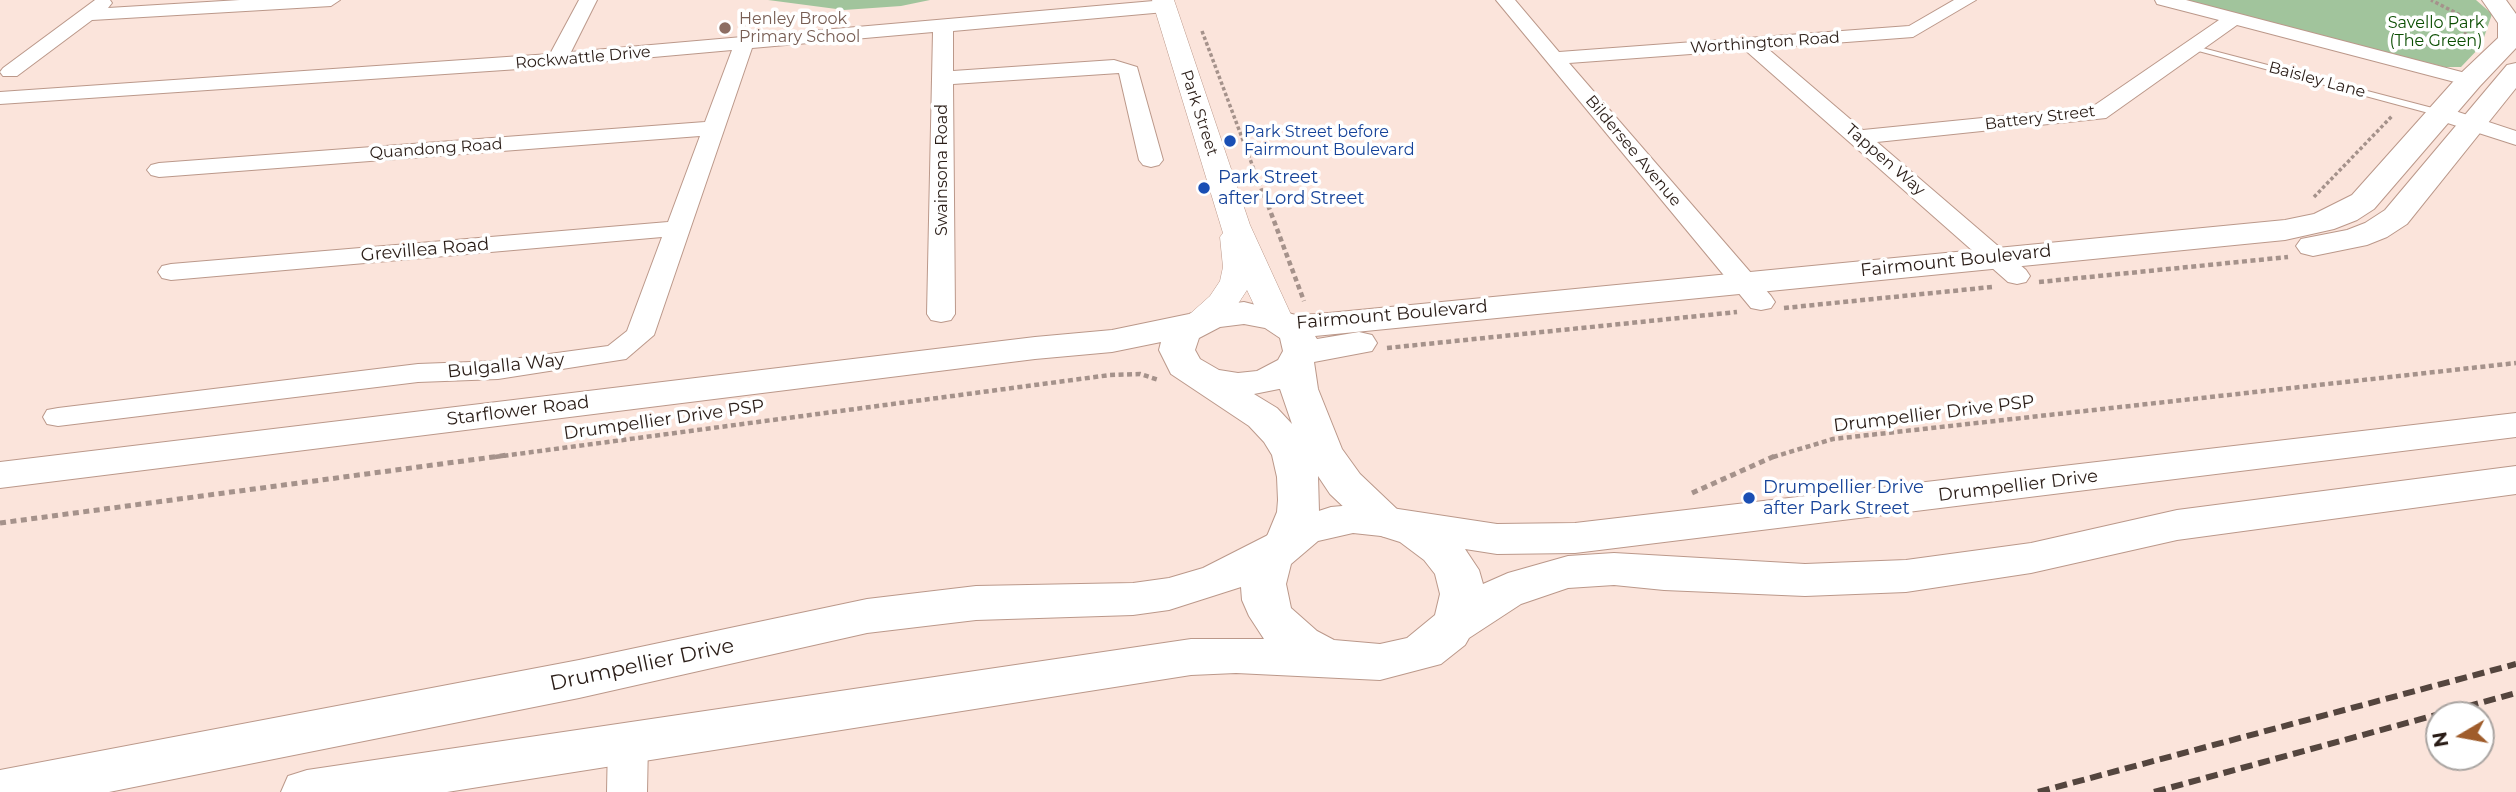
<!DOCTYPE html>
<html>
<head>
<meta charset="utf-8">
<style>
  body { margin:0 }
  #map { position:relative; width:2516px; height:792px; overflow:hidden; background:#fbe4db; font-family:Montserrat,sans-serif }
  canvas { display:block }
  .north { position:absolute; left:2425px; top:701px; width:70px; height:70px; box-sizing:border-box; background:#fff; border:2px solid #aaa5a2; border-radius:50%; rotate:260deg; font-size:19px; font-weight:700; line-height:28px; text-align:center; color:#2a1d17 }
  .north::after { content:''; display:block; margin:auto; width:24px; height:32px; background:#9f5c2b; clip-path:polygon(50% 0,100% 100%,50% 72%,0 100%) }
</style>
</head>
<body>
<div id="map">
<canvas width="2516" height="792"></canvas>
<div class="north">N</div>
</div>
<script>
const ctx = document.querySelector('canvas').getContext('2d');
ctx.lineJoin = 'round';
function fillPath(path, color) {
  ctx.fillStyle = color;
  ctx.fill(path, 'evenodd');
}
function toPath(rows) {
  const path = new Path2D();
  for (const r of rows) {
    path.moveTo(r[0], r[1]);
    for (let i = 2; i < r.length; i += 2) path.lineTo(r[i], r[i + 1]);
  }
  return path;
}
function strokePath(path, color, width, dash) {
  ctx.strokeStyle = color;
  ctx.lineWidth = width;
  ctx.lineCap = dash ? 'butt' : 'round';
  ctx.setLineDash(dash || []);
  ctx.stroke(path);
}
function write(font, color, halo, rows, align = 'center') {
  ctx.font = font + ' Montserrat,sans-serif';
  ctx.lineWidth = 7;
  ctx.setLineDash([]);
  ctx.textBaseline = 'middle';
  ctx.strokeStyle = halo;
  ctx.fillStyle = color;
  for (const [text, x, y, turn = 0] of rows) {
    ctx.save();
    ctx.translate(x, y);
    ctx.rotate((+turn || 0) * Math.PI / 180);
    ctx.textAlign = isNaN(turn) ? turn : align;
    if (halo) ctx.strokeText(text, 0, 0);
    ctx.fillText(text, 0, 0);
    ctx.restore();
  }
}
fillPath(toPath([
  [768,0,930,0,901,6,844,10],
  [2178,0,2476,0,2492,14,2481,46,2461,67,2445,67]
]), '#a1c49c');
const service = toPath([
  [2191,45,2444,111,2445,113,2436,115,2191,49,2191,45]
]);
const minor = toPath([
  [95,0,110,0,112,3,108,8,240,0,340,0,331,6,92,20,17,76,3,76,0,72,3,68,95,0],
  [579,0,597,0,571,52,1165,0,1172,2,1174,6,1172,10,1165,12,953,31,953,71,1114,60,1137,67,1163,160,1159,165,1151,167,1143,165,1139,160,1119,73,953,84,955,314,951,320,941,322,931,320,927,314,933,32,752,48,654,335,626,359,498,379,418,382,58,426,47,424,43,417,47,410,58,408,418,364,498,361,608,346,627,331,662,237,171,280,162,278,158,272,162,266,171,264,668,222,700,136,159,177,151,175,147,170,151,165,159,163,705,122,732,50,519,69,0,104,0,92,550,54,579,0],
  [1496,0,1515,0,1559,52,1909,26,1954,0,1976,0,1913,37,1767,48,1863,130,2092,107,2219,20,2157,4,2155,0,2186,0,2477,76,2480,80,2477,84,2470,86,2237,25,2106,118,1877,142,2026,270,2030,276,2026,282,2017,284,2008,282,1745,50,1569,63,1771,296,1775,302,1771,308,1761,310,1751,308,1496,0],
  [2440,106,2516,131,2516,145,2432,118,2429,113,2432,108,2440,106],
  [628,726,642,731,648,742,647,792,607,792,608,742,614,731,628,726]
]);
const tertiary = toPath([
  [1152,0,1174,0,1250,225,1293,319,1288,326,1276,329,1264,326,1247,290,1234,310,1211,328,1199,331,1187,328,1182,321,1210,296,1220,281,1223,267,1220,237,1223,233,1152,0]
]);
const secondary = toPath([
  [2482,0,2506,0,2516,14,2516,48,2480,86,2374,209,2357,220,2334,229,2285,240,1315,336,1317,339,1359,332,1372,335,1377,343,1372,351,1314,362,1318,389,1342,449,1360,474,1400,512,1407,522,1400,532,1385,537,1370,532,1330,494,1318,476,1319,512,1309,541,1302,552,1287,556,1272,552,1265,541,1277,512,1278,500,1277,477,1272,455,1264,442,1249,426,1171,374,1159,350,1161,342,1112,352,1035,359,0,488,0,462,1035,337,1112,330,1189,314,1211,306,1244,302,1296,315,1318,314,2285,220,2314,214,2352,195,2460,74,2498,38,2498,23,2482,0],
  [1244,324,1265,328,1280,338,1283,351,1278,360,1257,371,1238,373,1219,370,1200,359,1195,350,1199,338,1220,327,1244,324],
  [1279,389,1280,389,1292,424,1277,408,1254,394,1279,389],
  [2516,63,2516,88,2407,224,2387,237,2367,245,2313,256,2301,253,2296,246,2301,239,2347,230,2365,223,2385,210,2507,65,2516,63]
]);
const primary = toPath([
  [2516,413,2516,437,1575,553,1497,554,1465,549,1479,570,1483,584,1508,573,1568,556,1614,553,1805,564,1906,560,2031,543,2177,510,2516,466,2516,494,2177,540,2031,573,1906,592,1805,596,1664,590,1614,585,1568,588,1521,604,1469,638,1465,645,1441,664,1380,680,1236,673,1191,675,447,792,281,792,288,776,307,770,1191,639,1264,639,1249,616,1242,600,1241,587,1169,610,1133,615,976,620,867,633,579,698,109,792,0,792,0,770,579,660,867,599,976,586,1133,583,1169,578,1203,568,1266,536,1288,521,1331,507,1353,505,1385,507,1497,524,1575,523,2516,413],
  [1353,533,1381,536,1400,542,1424,560,1435,574,1440,594,1435,615,1407,638,1380,644,1334,640,1317,631,1291,608,1286,584,1291,564,1318,541,1353,533]
]);
strokePath(service, '#bb988a', 2);
strokePath(minor, '#bb988a', 2);
strokePath(tertiary, '#bb988a', 1);
strokePath(secondary, '#bb988a', 2);
strokePath(primary, '#bb988a', 2);
strokePath(toPath([
  [2461,18,2480,19],
  [1202,31,1265,199],
  [2418,45,2450,42,2465,35,2468,25,2458,14,2431,0],
  [2314,197,2393,115]
]), '#a5928b', 3.5, [3.5, 2.5]);
strokePath(toPath([
  [1265,197,1304,301],
  [2039,282,2288,257],
  [1784,308,1992,287],
  [1387,348,1737,312],
  [495,457,1110,375,1140,374,1159,380],
  [1773,457,1833,439,2516,363]
]), '#a5928b', 4.5, [5, 3.5]);
strokePath(toPath([
  [1692,493,1777,455],
  [0,523,508,455]
]), '#a5928b', 5, [6, 4.5]);
fillPath(service, '#fff');
fillPath(minor, '#fff');
fillPath(tertiary, '#fff');
fillPath(secondary, '#fff');
fillPath(primary, '#fff');
strokePath(toPath([
  [2038,792,2516,664],
  [2154,792,2516,693]
]), '#54453e', 6, [12, 6]);
for (const [x, y, r, color] of [
  [725,28,7,"#8d6e63"],
  [1230,141,7,"#1a4fb4"],
  [1204,188,7,"#1a4fb4"],
  [1749,498,7,"#1a4fb4"]
]) {
  const dot = new Path2D();
  dot.arc(x, y, r, 0, 2 * Math.PI);
  ctx.fillStyle = color;
  ctx.fill(dot);
  strokePath(dot, '#fff', 2.5);
}
write('16px', '#785e54', '#fff', [
  ["Henley Brook",739,19],
  ["Primary School",739,37]
], 'left');
write('16px', '#0d4f04', '#fff', [
  ["Savello Park",2436,23],
  ["(The Green)",2436,41]
]);
write('16px', '#2a1d17', '#fff', [
  ["Worthington Road",1765,43,-4],
  ["Rockwattle Drive",583,58,-5],
  ["Baisley Lane",2317,80,15],
  ["Park Street",1199,113,72],
  ["Battery Street",2040,118,-7],
  ["Quandong Road",436,149,-4],
  ["Bildersee Avenue",1633,151,50],
  ["Tappen Way",1885,160,41],
  ["Swainsona Road",942,170,-90]
]);
write('16px', '#164399', '#fff', [
  ["Park Street before",1244,132],
  ["Fairmount Boulevard",1244,150]
], 'left');
write('18px', '#164399', '#fff', [
  ["Park Street",1218,178],
  ["after Lord Street",1218,199],
  ["Drumpellier Drive",1763,488],
  ["after Park Street",1763,509]
], 'left');
write('18px', '#2a1d17', '#fff', [
  ["Grevillea Road",425,250,-5],
  ["Fairmount Boulevard",1956,261,-6],
  ["Fairmount Boulevard",1392,315,-5],
  ["Bulgalla Way",506,366,-6],
  ["Starflower Road",518,411,-7],
  ["Drumpellier Drive PSP",1934,414,-7],
  ["Drumpellier Drive PSP",664,420,-8],
  ["Drumpellier Drive",2018,486,-7]
]);
write('21px', '#2a1d17', '#fff', [
  ["Drumpellier Drive",642,665,-12]
]);
</script>
</body>
</html>
